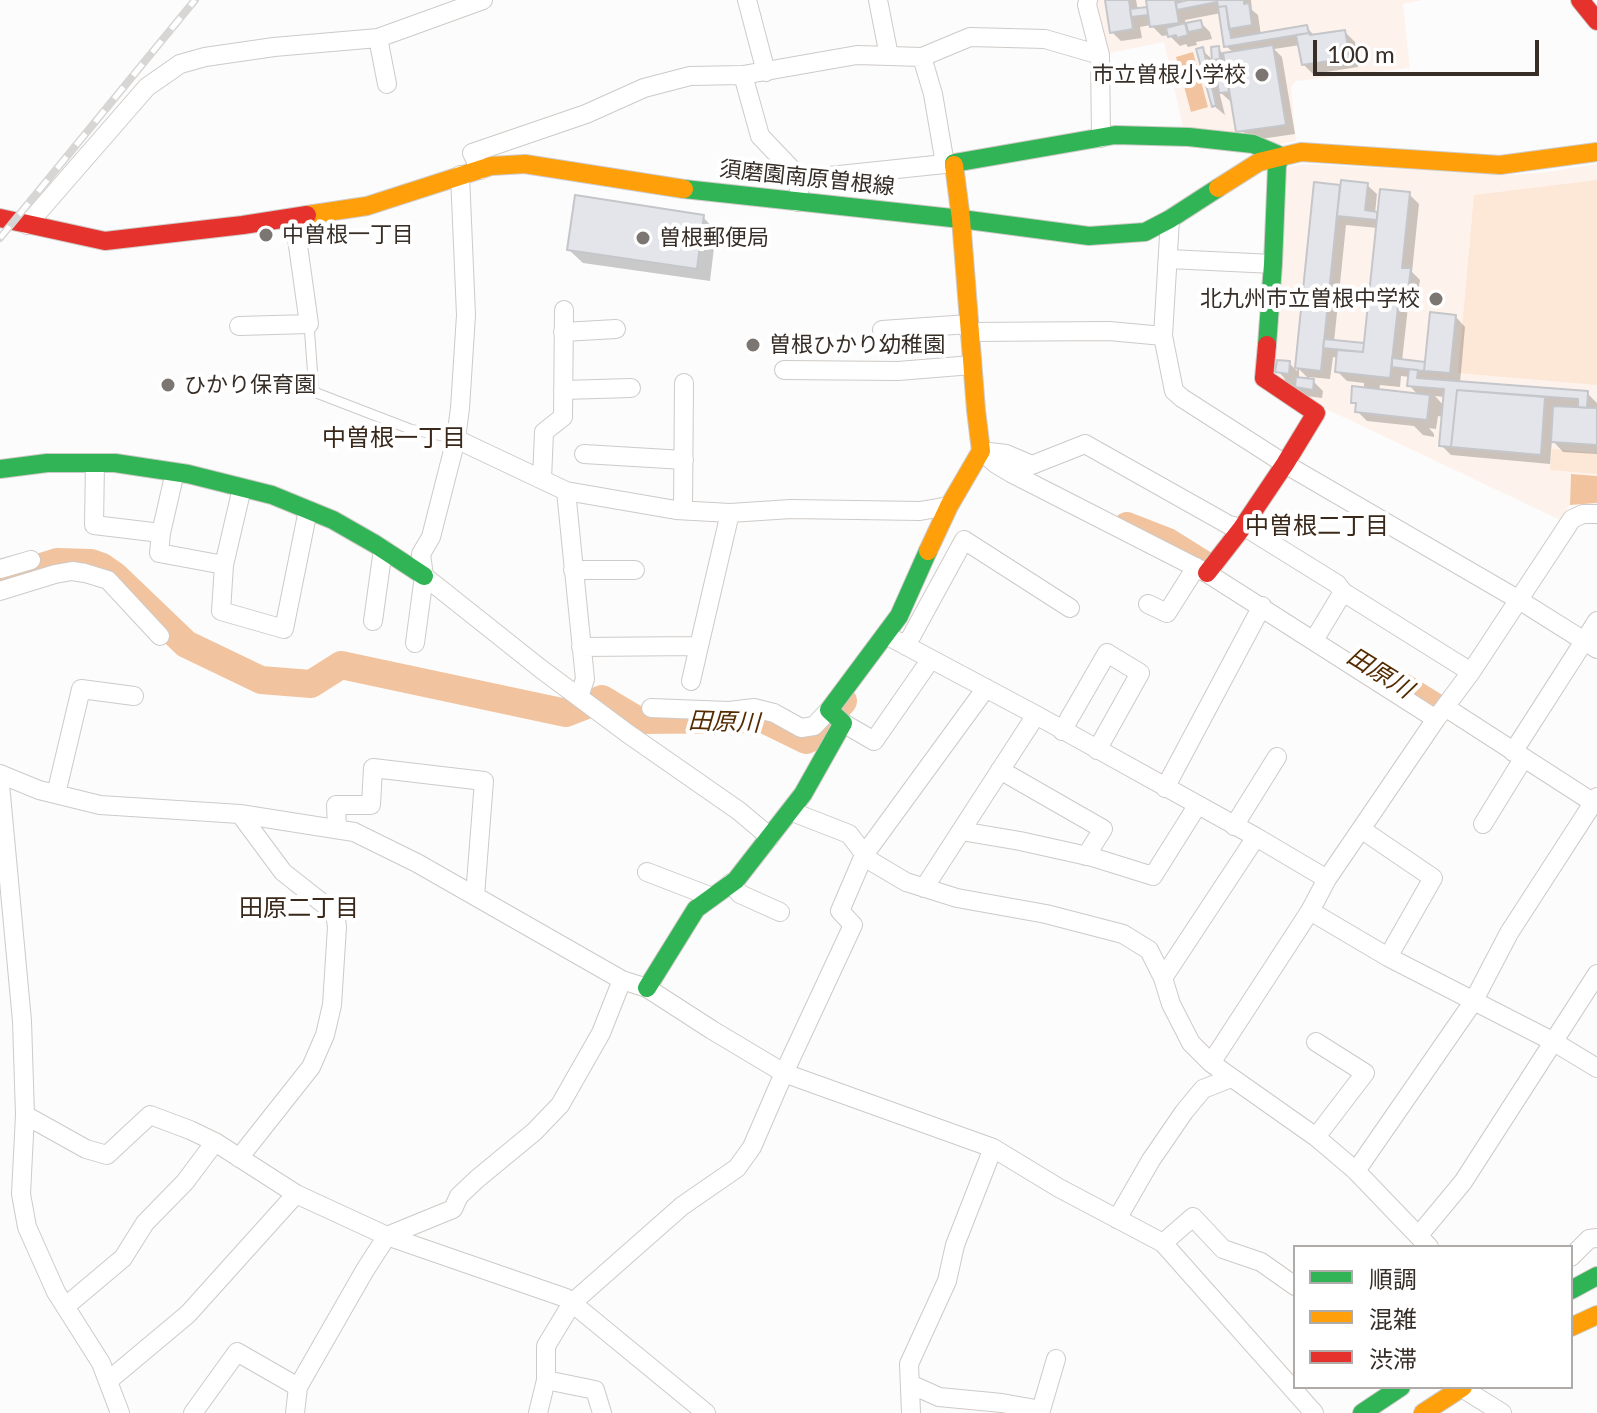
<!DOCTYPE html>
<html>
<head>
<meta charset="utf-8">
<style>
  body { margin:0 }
  #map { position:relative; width:1597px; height:1413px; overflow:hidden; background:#fcfcfc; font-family:Lato,"Noto Sans JP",sans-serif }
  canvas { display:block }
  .legend { position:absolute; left:1293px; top:1245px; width:280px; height:144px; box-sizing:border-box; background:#fff; border:2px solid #afaba9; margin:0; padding:10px 14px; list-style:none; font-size:24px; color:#372e27 }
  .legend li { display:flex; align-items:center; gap:16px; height:40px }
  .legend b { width:40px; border:2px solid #afaba9 }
  .scale { position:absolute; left:1313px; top:40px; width:226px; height:36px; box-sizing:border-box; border:4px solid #372e27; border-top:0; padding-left:10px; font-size:24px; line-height:28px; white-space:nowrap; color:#372e27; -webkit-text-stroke:6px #fff; paint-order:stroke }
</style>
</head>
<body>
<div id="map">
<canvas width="1597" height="1413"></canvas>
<ul class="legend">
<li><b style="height:10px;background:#30b455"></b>順調</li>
<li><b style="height:10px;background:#ff9f0a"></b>混雑</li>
<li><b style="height:10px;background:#e5322d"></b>渋滞</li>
</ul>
<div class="scale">100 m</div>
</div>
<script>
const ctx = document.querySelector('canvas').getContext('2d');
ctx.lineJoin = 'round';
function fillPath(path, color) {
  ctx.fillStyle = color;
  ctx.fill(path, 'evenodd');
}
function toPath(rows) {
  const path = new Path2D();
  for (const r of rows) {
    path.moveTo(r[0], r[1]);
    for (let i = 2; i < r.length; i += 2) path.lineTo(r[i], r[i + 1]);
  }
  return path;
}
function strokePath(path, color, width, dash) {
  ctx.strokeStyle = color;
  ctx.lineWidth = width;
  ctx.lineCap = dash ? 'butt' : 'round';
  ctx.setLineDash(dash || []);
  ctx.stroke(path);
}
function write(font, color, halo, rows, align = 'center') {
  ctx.font = font + ' Lato,"Noto Sans JP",sans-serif';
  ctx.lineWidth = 8;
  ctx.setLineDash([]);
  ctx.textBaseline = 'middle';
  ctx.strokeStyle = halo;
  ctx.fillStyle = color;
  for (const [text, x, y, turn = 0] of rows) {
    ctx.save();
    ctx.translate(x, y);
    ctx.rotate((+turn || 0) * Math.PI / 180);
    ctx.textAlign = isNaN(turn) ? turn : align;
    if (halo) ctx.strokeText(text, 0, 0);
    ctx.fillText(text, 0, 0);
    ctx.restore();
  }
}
fillPath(toPath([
  [1092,0,1423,0,1403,4,1410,68,1296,81,1291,87,1296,141,1280,144,1184,132,1164,42,1105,54],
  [1304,164,1514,175,1547,172,1597,164,1597,476,1571,474,1570,505,1560,520,1322,407,1267,377,1281,169]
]), '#fef3ec');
fillPath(toPath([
  [1597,180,1597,385,1458,373,1474,195],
  [1552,449,1597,453,1597,474,1550,470]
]), '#fde7d6');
fillPath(toPath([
  [1193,52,1208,107,1191,112,1176,57],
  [1571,474,1597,476,1597,503,1570,505]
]), '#f1c39e');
fillPath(toPath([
  [1107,0,1136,0,1138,10,1149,9,1148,0,1182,0,1183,3,1199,0,1251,0,1252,10,1258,15,1261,35,1306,27,1316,37,1345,32,1355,42,1358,67,1313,74,1304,65,1300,45,1274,49,1282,57,1295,134,1247,141,1233,102,1231,102,1219,91,1225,115,1214,106,1202,50,1214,61,1213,49,1218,48,1224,55,1234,53,1226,46,1221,13,1185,20,1186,25,1200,22,1210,32,1212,39,1196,42,1197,45,1188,47,1186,44,1180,46,1169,35,1162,36,1151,25,1140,27,1142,38,1121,41,1112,32],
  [1342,182,1367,185,1377,194,1375,213,1379,214,1382,191,1409,194,1419,204,1412,272,1420,280,1417,299,1409,298,1402,361,1427,364,1431,314,1456,317,1465,327,1460,383,1587,393,1597,403,1597,454,1563,452,1552,440,1550,464,1451,455,1441,445,1443,417,1438,416,1436,429,1429,428,1434,434,1434,437,1423,435,1414,426,1367,421,1357,411,1358,406,1353,402,1354,388,1364,389,1364,383,1347,381,1337,371,1338,358,1333,357,1330,379,1309,377,1323,391,1322,398,1306,396,1302,392,1300,396,1283,382,1285,379,1278,371,1279,362,1289,363,1297,371,1316,185,1342,187],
  [1346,225,1378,228,1365,345,1334,342],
  [1299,369,1311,381,1299,379],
  [1401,376,1410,377,1409,385,1419,396,1379,391,1380,385,1400,387],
  [1435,396,1445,397,1444,406],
  [703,217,716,231,710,281,583,263,569,250]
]), '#0003');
strokePath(toPath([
  [1127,526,1168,542,1208,567],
  [0,581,6,578,57,562,91,563,102,567,115,576,186,644,261,680,311,684,341,665,566,713,602,699,637,720,763,719,806,740,819,734,830,716,843,701],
  [1369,666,1435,707]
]), '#f1c39e', 28);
const building = toPath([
  [1105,0,1129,0,1133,29,1110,33,1105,0],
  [1146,0,1175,0,1179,23,1150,27,1146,0],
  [1188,0,1217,0,1217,2,1177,10,1176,3,1188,0],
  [1217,0,1244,0,1244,4,1249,3,1252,25,1229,29,1226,6,1218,7,1217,0],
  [1226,6,1231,38,1307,25,1309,33,1224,47,1218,7,1226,6],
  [1147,7,1148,15,1131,17,1130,9,1147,7],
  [1201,20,1203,29,1188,32,1186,23,1201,20],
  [1185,23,1188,35,1177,38,1176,35,1168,37,1166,28,1185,23],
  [1345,30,1350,58,1302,65,1296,35,1309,33,1310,35,1345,30],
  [1273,45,1286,125,1236,132,1223,53,1273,45],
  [1219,46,1220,59,1212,60,1211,47,1219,46],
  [1203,47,1216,105,1212,107,1196,49,1203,47],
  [1225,61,1229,92,1219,93,1214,63,1225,61],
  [1341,180,1368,183,1365,210,1377,212,1377,220,1337,216,1341,180],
  [1314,182,1340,185,1321,371,1295,368,1314,182],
  [1380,189,1410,192,1402,268,1411,268,1408,291,1400,289,1390,378,1335,372,1337,350,1363,352,1380,189],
  [575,195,704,215,697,269,567,250,575,195],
  [1430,312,1456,315,1450,373,1424,371,1430,312],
  [1324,339,1364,343,1363,352,1323,348,1324,339],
  [1392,358,1425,362,1424,371,1392,367,1392,358],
  [1277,360,1290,361,1289,374,1275,372,1277,360],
  [1409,369,1418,370,1417,378,1588,391,1587,408,1578,407,1578,399,1457,390,1451,447,1439,446,1444,389,1407,386,1409,369],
  [1296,377,1314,379,1313,390,1295,387,1296,377],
  [1352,386,1430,395,1427,420,1355,412,1356,403,1351,403,1352,386],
  [1457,390,1545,397,1541,455,1451,447,1457,390],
  [1553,406,1597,408,1597,445,1551,442,1553,406]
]);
fillPath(building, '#e4e5ea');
strokePath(building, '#c4c6ca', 2);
const lane = toPath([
  [309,324,314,392,410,429,456,439]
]);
const street = toPath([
  [747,0,766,72],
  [878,0,889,56],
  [1088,0,1087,5,1100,55,1101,138],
  [378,38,387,84],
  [922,57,933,94,945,164],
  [480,170,472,153,586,114,644,88,690,76,743,75],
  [801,179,954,163],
  [797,202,801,179,760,136,743,75,857,55,922,57,970,37,1045,39,1100,55],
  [1170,219,1163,336,1174,391,1182,398,1285,464,1519,600,1597,649],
  [27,225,147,87,180,64,205,57,274,47,378,38,483,0],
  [1169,259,1273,264],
  [239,326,309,324,294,217],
  [882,330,969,324],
  [563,332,616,329],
  [969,332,1109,331,1163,336],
  [784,370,898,371,972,365],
  [563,390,631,388],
  [456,439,566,491,676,510,730,513,791,509,920,511,949,506],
  [981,451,1006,454,1032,465,1085,444,1229,525,1250,530,1337,584,1343,592,1471,672],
  [981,451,996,464,1011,473,1207,573,1436,719],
  [584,454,684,460],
  [95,463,94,525,161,533,175,472],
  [542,479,544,432,563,417,564,310],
  [566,491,585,679,579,697],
  [683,510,684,383],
  [161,533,159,553,224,565,242,488],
  [224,565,221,611,284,629,308,510],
  [0,569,31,560],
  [573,570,635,570],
  [424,576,541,669,627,733,739,811,770,837],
  [0,591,55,574,72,571,85,573,108,580,160,636],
  [1148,604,1167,613,1196,567],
  [373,621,383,549],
  [886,635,1036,715,1256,837,1327,879],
  [1314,640,1343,592],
  [415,643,424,576,421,554,431,537,456,439,460,408,466,315,460,175],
  [906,646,964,540,1070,608],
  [581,647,699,646,730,513],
  [691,681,699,646],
  [1445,707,1597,805],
  [651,708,729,711,754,708,774,713,801,728,814,726,829,710],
  [843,723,874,741,931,659],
  [1062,731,1107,653,1140,673,1097,750],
  [1513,752,1597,621],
  [1000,770,1103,829,1086,856],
  [0,774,39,790,100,805,240,814,354,832,417,863,622,980,647,988,712,1030,784,1073,993,1148,1059,1188,1163,1243,1314,1413],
  [0,784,22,1021,25,1115,21,1194,27,1227,56,1292,101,1363,120,1413],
  [1165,788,1262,606],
  [56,794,81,689,134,696],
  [790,811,849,834,869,860,906,882,957,898,1046,914,1123,934,1149,950,1163,978,1171,1004,1191,1043,1211,1063,1316,1137,1356,1171,1429,1247],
  [1483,824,1523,759],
  [1234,826,1277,757],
  [337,828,336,805,371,805,373,768,484,781,475,896],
  [1361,829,1433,878,1388,957],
  [961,831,1020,841,1092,857,1153,876,1197,806],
  [647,872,712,897],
  [731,883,740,894,780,912],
  [924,888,1036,715],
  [1310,911,1388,957,1554,1042,1597,1068],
  [1163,978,1256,837],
  [1316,1042,1365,1073,1316,1137],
  [1211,1063,1310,911,1327,879,1436,719,1471,672,1572,519,1583,514,1597,514],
  [25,1115,86,1149,107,1155,150,1115,190,1130,215,1142],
  [239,1158,311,1067,325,1035,332,1005,337,927,335,913,283,872,240,814],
  [1356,1171,1473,1002,1509,933,1597,797],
  [1117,1219,1151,1160,1184,1112,1203,1089,1231,1078],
  [1419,1235,1463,1182,1597,974],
  [1163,1243,1193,1217,1223,1249,1261,1262,1295,1286],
  [1571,1257,1589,1239,1597,1238],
  [66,1306,123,1258,145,1223,185,1182,215,1142,296,1194,387,1236,566,1298,706,1413],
  [546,1380,595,1390,602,1413],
  [108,1381,188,1314,296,1194],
  [910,1384,939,1397,1002,1403,1041,1410,1056,1359],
  [1462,1388,1502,1413],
  [193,1413,237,1352,298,1387],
  [295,1413,298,1387,365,1270,387,1236,453,1209,459,1196,477,1179,534,1132,560,1105,601,1033,622,980],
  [538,1413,546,1380,546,1346,572,1303,682,1206,737,1168,752,1147,784,1073,853,925,840,911,864,855,986,688],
  [911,1413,909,1364,947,1281,955,1245,993,1148]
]);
const fast = toPath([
  [954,165,954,163,1115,135,1189,137,1253,144,1281,156,1277,165,1273,264,1267,345],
  [684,189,961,219,1089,236,1145,232,1170,219,1218,188],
  [0,469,47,463,115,463,188,474,272,495,333,520,375,544,424,576],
  [647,988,696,909,736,880,803,794,843,723,829,710,899,616,928,551],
  [1571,1290,1597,1276],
  [1362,1413,1401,1387]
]);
const slow = toPath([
  [1218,188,1259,162,1301,152,1500,165,1597,152],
  [307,215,367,206,491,166,525,164,684,189],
  [928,551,949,506,981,451,976,410,961,219,954,165],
  [1571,1327,1597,1315],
  [1423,1413,1463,1387]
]);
const jam = toPath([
  [1580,0,1597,21],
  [0,218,105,241,243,225,307,215],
  [1207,573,1242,528,1285,464,1316,413,1264,378,1267,345]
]);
strokePath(lane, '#cecac7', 11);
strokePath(street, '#cecac7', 20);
strokePath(fast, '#cecac7', 20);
strokePath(slow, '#cecac7', 20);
strokePath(jam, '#cecac7', 20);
strokePath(lane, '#fff', 9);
strokePath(street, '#fff', 18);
strokePath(fast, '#30b455', 18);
strokePath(slow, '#ff9f0a', 18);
strokePath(jam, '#e5322d', 18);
const rail = toPath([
  [0,238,195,0]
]);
strokePath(rail, '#d7d6d5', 8);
strokePath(rail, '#fff', 5, [15]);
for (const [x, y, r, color] of [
  [1262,75,8,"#7c7672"],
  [266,235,8,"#7c7672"],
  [643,238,8,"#7c7672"],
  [1436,299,8,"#7c7672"],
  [753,345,8,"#7c7672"],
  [168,385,8,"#7c7672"]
]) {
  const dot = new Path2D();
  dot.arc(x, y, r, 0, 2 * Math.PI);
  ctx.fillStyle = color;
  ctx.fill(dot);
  strokePath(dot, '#fff', 3);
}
write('22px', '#372e27', '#fff', [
  ["市立曽根小学校",1246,75,"right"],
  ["中曽根一丁目",282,235],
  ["曽根郵便局",659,238],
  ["北九州市立曽根中学校",1420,299,"right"],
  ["曽根ひかり幼稚園",769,345],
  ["ひかり保育園",184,385]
], 'left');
write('22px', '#372e27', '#fff', [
  ["須磨園南原曽根線",807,178,6]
]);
write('24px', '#3a291a', '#fff', [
  ["中曽根一丁目",394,438],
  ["中曽根二丁目",1317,526],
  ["田原二丁目",299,908]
]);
write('italic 24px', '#552c00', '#fff', [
  ["田原川",1380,673,32],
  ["田原川",724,722,2]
]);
</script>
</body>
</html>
